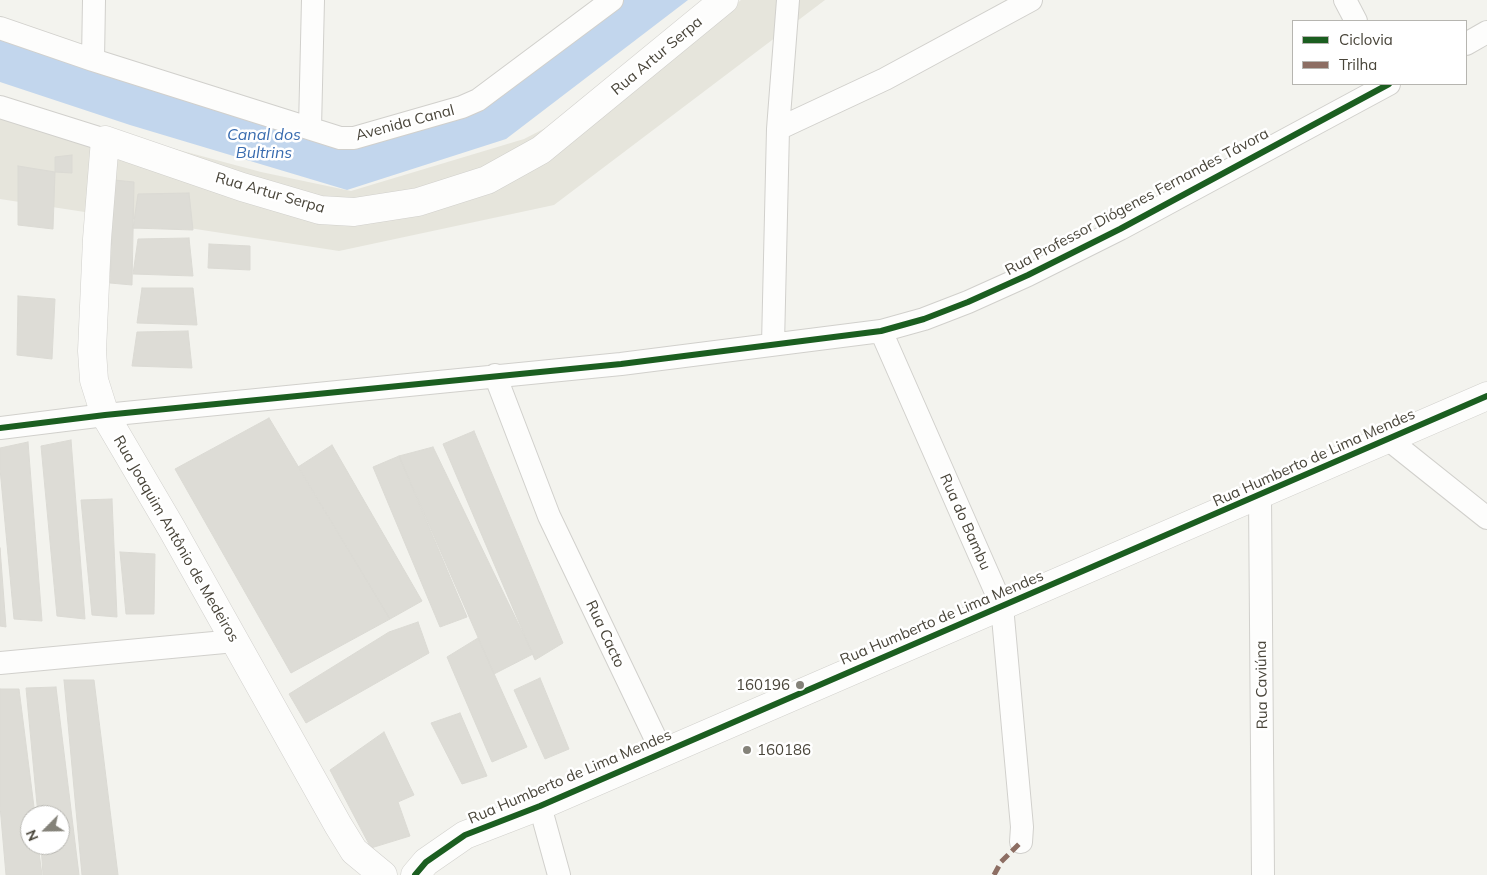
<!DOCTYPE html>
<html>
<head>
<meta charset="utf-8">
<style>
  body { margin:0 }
  #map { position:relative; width:1487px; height:875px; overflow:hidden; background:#f3f3ee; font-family:Mulish,sans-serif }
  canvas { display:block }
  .legend { position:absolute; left:1292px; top:20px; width:175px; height:65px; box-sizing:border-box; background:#fff; border:1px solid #b6b5b0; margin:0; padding:6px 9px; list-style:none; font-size:15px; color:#49453a }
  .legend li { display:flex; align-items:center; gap:10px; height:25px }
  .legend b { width:25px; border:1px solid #b6b5b0 }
  .north { position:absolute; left:20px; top:805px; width:50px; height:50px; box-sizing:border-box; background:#fff; border:1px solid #b6b5b0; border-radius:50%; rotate:247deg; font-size:14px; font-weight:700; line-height:20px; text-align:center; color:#49453a }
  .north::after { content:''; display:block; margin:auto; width:18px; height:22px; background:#848279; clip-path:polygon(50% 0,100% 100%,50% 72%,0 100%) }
</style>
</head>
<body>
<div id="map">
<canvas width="1487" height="875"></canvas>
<ul class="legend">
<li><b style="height:6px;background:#1b5e20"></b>Ciclovia</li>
<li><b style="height:6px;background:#8d6e63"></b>Trilha</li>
</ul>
<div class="north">N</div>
</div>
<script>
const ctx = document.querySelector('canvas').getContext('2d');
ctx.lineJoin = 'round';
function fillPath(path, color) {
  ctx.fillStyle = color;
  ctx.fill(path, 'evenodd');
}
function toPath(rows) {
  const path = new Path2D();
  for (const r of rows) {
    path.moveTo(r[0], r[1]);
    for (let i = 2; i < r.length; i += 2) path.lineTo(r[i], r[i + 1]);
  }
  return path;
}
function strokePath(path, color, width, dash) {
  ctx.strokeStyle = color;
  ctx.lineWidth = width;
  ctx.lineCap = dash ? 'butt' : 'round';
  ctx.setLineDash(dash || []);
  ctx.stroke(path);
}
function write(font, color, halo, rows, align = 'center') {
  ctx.font = font + ' Mulish,sans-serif';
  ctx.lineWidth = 5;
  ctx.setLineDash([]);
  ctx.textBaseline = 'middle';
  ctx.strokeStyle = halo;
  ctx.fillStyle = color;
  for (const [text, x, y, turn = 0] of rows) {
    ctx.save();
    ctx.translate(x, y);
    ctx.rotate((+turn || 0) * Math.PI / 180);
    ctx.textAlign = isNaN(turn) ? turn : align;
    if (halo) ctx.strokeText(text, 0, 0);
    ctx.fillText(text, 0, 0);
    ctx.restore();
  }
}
fillPath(toPath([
  [741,0,825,0,554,205,339,251,0,199,0,102,261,172,351,191,524,139,649,75]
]), '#e6e5dc');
fillPath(toPath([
  [622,0,688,0,506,139,347,190,130,125,0,82,0,40,349,148,483,110]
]), '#c2d6ed');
const building = toPath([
  [72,155,72,173,55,172,55,157,72,155],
  [18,166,55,172,53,229,18,225,18,166],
  [114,180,134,182,132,285,110,283,114,180],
  [189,193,193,230,133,228,138,194,189,193],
  [189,238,193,276,133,274,138,239,189,238],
  [209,244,250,246,250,270,208,268,209,244],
  [142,288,193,288,197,325,137,323,142,288],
  [18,296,55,299,52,359,17,355,18,296],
  [188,331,192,368,132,366,137,332,188,331],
  [269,418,390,619,291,673,175,469,269,418],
  [474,431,563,643,535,660,443,444,474,431],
  [71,440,85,619,57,616,41,446,71,440],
  [28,442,42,621,14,619,0,469,0,448,28,442],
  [332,445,422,601,390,619,298,467,332,445],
  [433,447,533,654,494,674,399,456,433,447],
  [399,456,467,617,440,627,373,467,399,456],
  [112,499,117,617,92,615,81,500,112,499],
  [0,548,6,627,0,626,0,548],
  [120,552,155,554,154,614,126,614,120,552],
  [418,622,429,653,306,723,289,694,389,632,418,622],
  [478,638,527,747,492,762,447,657,478,638],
  [540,678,569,749,545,759,514,690,540,678],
  [64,680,94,680,118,875,82,875,64,680],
  [56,687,79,875,43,875,41,845,60,845,60,815,38,815,26,688,56,687],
  [0,689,19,689,35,815,30,815,30,845,38,845,42,875,6,875,0,806,0,689],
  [460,713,487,776,462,784,431,723,460,713],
  [384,732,414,795,398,802,410,836,371,848,330,770,384,732]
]);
fillPath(building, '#dddcd6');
strokePath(building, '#dbdad4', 1);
const minor = toPath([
  [1345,0,1356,21],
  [0,28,93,60,340,138,354,138,462,107,478,100,612,0],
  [1466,44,1487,32],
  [93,60,94,0],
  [0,107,105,140],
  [310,128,313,0],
  [778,129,885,79,1031,0],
  [881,331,1002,606,1022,827,1021,842],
  [773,344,778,129,788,0],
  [495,375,549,516,662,752],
  [0,428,105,415,621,364,881,331,924,319,968,302,1028,275,1120,229,1389,84],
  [1388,439,1487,518],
  [1260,496,1263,875],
  [0,663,235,641],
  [540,806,559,875]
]);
const tertiary = toPath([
  [383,875,354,851,338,825,172,529,105,415,94,380,92,351,97,239,105,140,242,187,320,210,354,212,418,202,487,180,541,150,724,0],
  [415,875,426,862,465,835,540,806,1487,396]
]);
strokePath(minor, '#d1d0cc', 24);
strokePath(tertiary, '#d1d0cc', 29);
strokePath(minor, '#fdfdfc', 22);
strokePath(tertiary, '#fdfdfc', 28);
strokePath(toPath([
  [994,875,1001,862,1021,842]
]), '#8d6e63', 5, [10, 5]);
strokePath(toPath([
  [0,428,105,415,621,364,881,331,924,319,968,302,1028,275,1120,229,1389,84],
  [415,875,426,862,465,835,540,806,1487,396]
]), '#1b5e20', 6);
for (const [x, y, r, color] of [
  [800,685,5,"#848279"],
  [747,750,5,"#848279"]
]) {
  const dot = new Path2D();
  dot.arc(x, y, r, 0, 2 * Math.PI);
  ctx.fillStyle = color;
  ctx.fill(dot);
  strokePath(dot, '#fff', 2);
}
write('15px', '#49453a', '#fff', [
  ["Rua Artur Serpa",657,56,-40],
  ["Avenida Canal",405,123,-15],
  ["Rua Artur Serpa",270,193,16],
  ["Rua Professor Diógenes Fernandes Távora",1137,202,-28],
  ["Rua Humberto de Lima Mendes",1314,458,-24],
  ["Rua do Bambu",965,522,66],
  ["Rua Joaquim Antônio de Medeiros",176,539,60],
  ["Rua Humberto de Lima Mendes",942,618,-23],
  ["Rua Cacto",605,634,65],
  ["Rua Caviúna",1262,685,-91],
  ["Rua Humberto de Lima Mendes",570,777,-23]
]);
write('15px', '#49453a', '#fff', [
  ["160196",790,685],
  ["160186",757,750,"left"]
], 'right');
write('italic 16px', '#386baf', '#fff', [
  ["Canal dos",264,135],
  ["Bultrins",264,153]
]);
</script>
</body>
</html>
